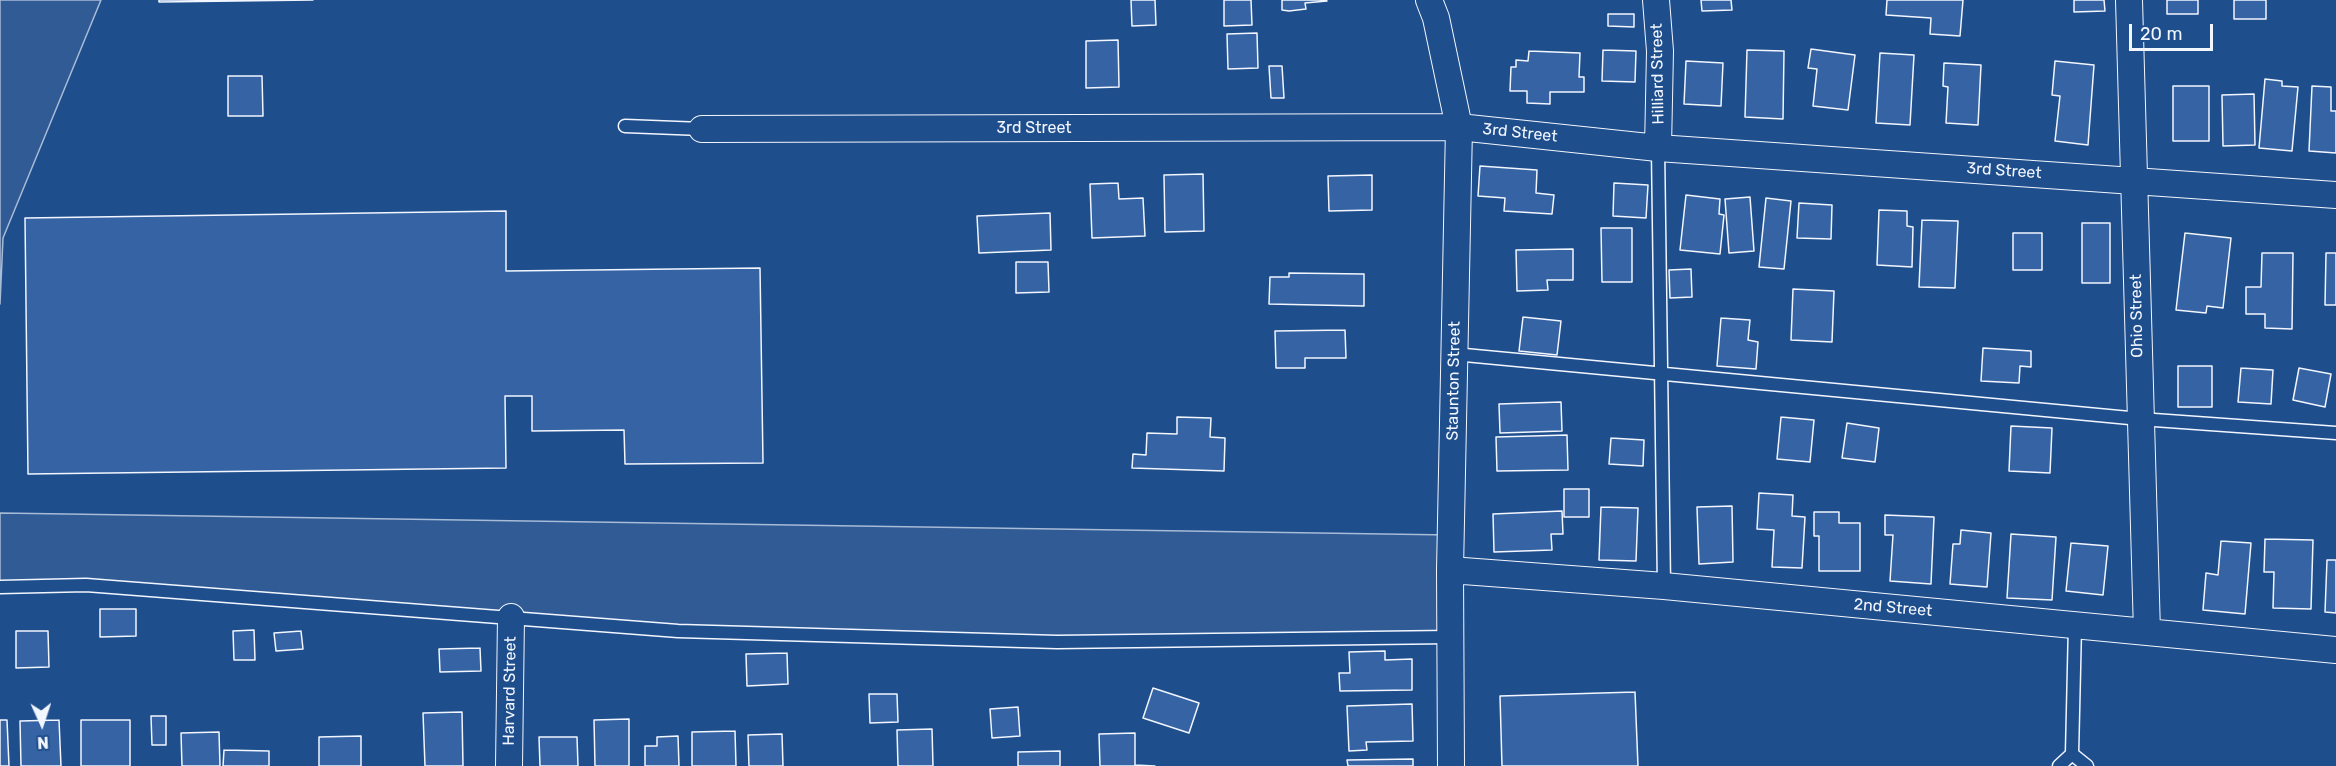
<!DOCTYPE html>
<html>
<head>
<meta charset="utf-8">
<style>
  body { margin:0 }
  #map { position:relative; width:2336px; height:766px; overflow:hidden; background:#1f4e8c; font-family:Rubik,sans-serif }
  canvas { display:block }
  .north { position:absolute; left:12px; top:694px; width:60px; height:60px; -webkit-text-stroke:4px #1f4e8c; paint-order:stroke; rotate:177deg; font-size:16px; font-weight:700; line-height:24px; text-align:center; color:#f2f6ff }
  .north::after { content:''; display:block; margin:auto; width:21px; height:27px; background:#f2f6ff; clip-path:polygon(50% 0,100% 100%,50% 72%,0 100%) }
  .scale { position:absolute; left:2129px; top:24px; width:84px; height:27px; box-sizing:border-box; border:3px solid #f2f6ff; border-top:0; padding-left:8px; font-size:18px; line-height:21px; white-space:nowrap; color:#f2f6ff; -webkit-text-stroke:4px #1f4e8c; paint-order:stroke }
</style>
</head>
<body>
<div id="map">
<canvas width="2336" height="766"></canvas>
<div class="north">N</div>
<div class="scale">20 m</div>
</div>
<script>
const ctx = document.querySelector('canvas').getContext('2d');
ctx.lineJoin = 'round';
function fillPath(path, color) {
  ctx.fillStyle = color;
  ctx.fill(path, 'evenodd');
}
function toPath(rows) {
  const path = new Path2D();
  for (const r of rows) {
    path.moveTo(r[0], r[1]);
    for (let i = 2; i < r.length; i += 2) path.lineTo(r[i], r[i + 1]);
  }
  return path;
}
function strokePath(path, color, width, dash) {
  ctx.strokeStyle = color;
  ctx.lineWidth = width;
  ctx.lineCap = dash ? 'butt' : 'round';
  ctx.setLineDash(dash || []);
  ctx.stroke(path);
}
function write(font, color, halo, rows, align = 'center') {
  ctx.font = font + ' Rubik,sans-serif';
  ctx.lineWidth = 4.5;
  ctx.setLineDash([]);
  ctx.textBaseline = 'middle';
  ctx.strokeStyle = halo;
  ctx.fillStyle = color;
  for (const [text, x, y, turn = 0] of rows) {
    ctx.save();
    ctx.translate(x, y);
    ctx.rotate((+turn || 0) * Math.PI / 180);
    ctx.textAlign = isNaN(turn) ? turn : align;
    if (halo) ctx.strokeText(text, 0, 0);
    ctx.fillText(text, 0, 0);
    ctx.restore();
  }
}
const built = toPath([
  [0,0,101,0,3,238,0,304,0,0],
  [0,513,1450,535,1450,637,1057,642,678,631,86,585,0,587,0,513]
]);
fillPath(built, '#305b95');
strokePath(built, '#a8bbd7', 1.5);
const building = toPath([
  [159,0,313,0,159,2,159,0],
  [1131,0,1155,0,1156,25,1132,26,1131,0],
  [1224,0,1251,0,1252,25,1224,26,1224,0],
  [1282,0,1326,0,1327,1,1305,3,1306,9,1289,11,1282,10,1282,0],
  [1701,0,1731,0,1732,10,1702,11,1701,0],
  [1887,0,1963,0,1960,36,1930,34,1931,18,1886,15,1887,0],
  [2074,0,2104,0,2105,11,2074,12,2074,0],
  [2167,0,2198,0,2198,14,2167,14,2167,0],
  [2234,0,2266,0,2266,19,2234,19,2234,0],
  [1608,14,1634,14,1634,27,1608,26,1608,14],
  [1257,33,1258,68,1228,69,1227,34,1257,33],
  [1118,40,1119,87,1086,88,1086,41,1118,40],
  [1811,49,1855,55,1848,110,1813,106,1817,69,1808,68,1811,49],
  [1603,50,1636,51,1635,82,1602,81,1603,50],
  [1747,50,1784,51,1783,119,1745,117,1747,50],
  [1529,51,1580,53,1579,77,1584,77,1584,92,1550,92,1550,104,1527,103,1527,91,1510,91,1511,67,1516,67,1516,60,1528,61,1529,51],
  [1880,53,1914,55,1910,125,1876,123,1880,53],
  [1686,61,1723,63,1721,106,1684,104,1686,61],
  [2055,61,2094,65,2088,145,2055,141,2060,96,2052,95,2055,61],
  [1944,63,1981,65,1978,125,1946,123,1948,87,1943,86,1944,63],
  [1269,66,1282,66,1284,98,1271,98,1269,66],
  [228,76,262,76,263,116,228,116,228,76],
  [2265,79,2282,81,2282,86,2298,87,2292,151,2259,148,2265,79],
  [2173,86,2209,86,2209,141,2173,141,2173,86],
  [2312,86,2331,87,2331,111,2336,111,2336,153,2309,151,2312,86],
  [2254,94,2255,145,2223,146,2222,95,2254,94],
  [1480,166,1537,170,1536,193,1554,195,1552,214,1504,211,1505,198,1478,196,1480,166],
  [1203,174,1204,231,1165,232,1164,175,1203,174],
  [1372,175,1372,210,1329,211,1328,176,1372,175],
  [1118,183,1119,199,1143,198,1145,236,1092,238,1090,184,1118,183],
  [1614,183,1648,185,1646,218,1613,216,1614,183],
  [1686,195,1720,199,1719,214,1724,215,1720,254,1680,250,1686,195],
  [1750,197,1754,251,1729,253,1725,199,1750,197],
  [1766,198,1791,201,1784,269,1759,267,1766,198],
  [1799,203,1832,205,1831,239,1797,238,1799,203],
  [1879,210,1907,211,1907,226,1913,227,1912,267,1877,265,1879,210],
  [506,211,506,271,760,268,763,463,625,464,624,430,532,431,532,396,505,396,506,468,28,474,25,218,506,211],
  [1050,213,1051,250,979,253,977,216,1050,213],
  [1922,220,1958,221,1955,288,1919,287,1922,220],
  [2082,223,2110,223,2110,283,2082,283,2082,223],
  [1601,228,1632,228,1632,282,1602,282,1601,228],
  [2013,233,2042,233,2042,270,2013,270,2013,233],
  [2185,233,2231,238,2223,308,2207,306,2206,313,2176,310,2185,233],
  [1573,249,1573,280,1547,280,1548,290,1517,291,1516,250,1573,249],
  [2262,253,2293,253,2292,329,2265,328,2265,314,2246,314,2246,287,2261,287,2262,253],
  [2326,253,2336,253,2336,305,2325,305,2326,253],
  [1016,262,1048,262,1049,292,1016,293,1016,262],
  [1691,269,1692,297,1670,298,1669,270,1691,269],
  [1289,273,1364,274,1364,306,1269,304,1270,277,1289,277,1289,273],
  [1793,289,1834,291,1832,342,1791,340,1793,289],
  [1523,317,1561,321,1557,355,1519,351,1523,317],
  [1721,318,1750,320,1748,340,1758,342,1756,369,1717,366,1721,318],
  [1345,330,1346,358,1305,358,1305,368,1276,368,1275,331,1345,330],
  [1983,348,2031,351,2031,367,2020,366,2019,383,1981,381,1983,348],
  [2178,366,2212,366,2212,407,2178,407,2178,366],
  [2241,368,2273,370,2271,404,2238,402,2241,368],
  [2299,368,2331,374,2325,407,2293,400,2299,368],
  [1561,402,1562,431,1500,433,1499,404,1561,402],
  [1177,417,1211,418,1210,437,1225,438,1224,471,1132,468,1133,454,1146,455,1147,433,1177,434,1177,417],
  [1781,417,1814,420,1810,462,1777,459,1781,417],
  [1847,423,1879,428,1875,462,1842,458,1847,423],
  [2011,426,2052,428,2050,473,2009,471,2011,426],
  [1567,435,1568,470,1497,471,1496,437,1567,435],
  [1611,438,1644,440,1643,466,1609,464,1611,438],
  [1564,489,1589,489,1589,517,1564,517,1564,489],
  [1759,493,1793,495,1792,516,1805,517,1802,568,1772,567,1774,530,1757,529,1759,493],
  [1732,506,1733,562,1699,564,1697,507,1732,506],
  [1601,507,1638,508,1636,561,1599,560,1601,507],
  [1562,511,1563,534,1551,534,1552,550,1494,552,1493,514,1562,511],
  [1814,512,1839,512,1839,523,1860,523,1860,571,1819,571,1819,536,1814,536,1814,512],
  [1885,515,1934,517,1931,584,1890,581,1893,535,1885,535,1885,515],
  [1961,530,1991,533,1987,587,1950,584,1953,544,1960,544,1961,530],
  [2011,534,2056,537,2052,600,2007,598,2011,534],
  [2265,539,2313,540,2311,609,2273,608,2274,572,2264,572,2265,539],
  [2221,541,2251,543,2245,614,2203,610,2206,573,2218,575,2221,541],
  [2071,543,2108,546,2103,595,2066,591,2071,543],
  [2327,560,2336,560,2336,613,2325,612,2327,560],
  [100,609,136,609,136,636,100,637,100,609],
  [254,630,255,660,234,660,233,631,254,630],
  [16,631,48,631,49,667,16,668,16,631],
  [301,631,303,649,276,651,274,633,301,631],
  [480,648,481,671,440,672,439,649,480,648],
  [1385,651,1385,660,1412,659,1412,690,1340,691,1339,673,1350,673,1349,652,1385,651],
  [787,653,788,684,747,686,746,654,787,653],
  [1153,688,1199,703,1189,733,1143,718,1153,688],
  [1635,692,1638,766,1502,766,1500,696,1635,692],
  [869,694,897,694,898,722,870,723,869,694],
  [1412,704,1413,741,1366,742,1367,750,1349,751,1347,706,1412,704],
  [1018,707,1020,736,992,738,990,709,1018,707],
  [462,712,463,766,425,766,423,713,462,712],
  [151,716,166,716,166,745,152,745,151,716],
  [629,719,629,766,595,766,594,720,629,719],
  [0,720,7,720,9,766,0,766,0,720],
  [59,720,61,766,21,766,20,721,59,720],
  [81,720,130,720,130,766,81,766,81,720],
  [932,729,933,766,898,766,897,730,932,729],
  [735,731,736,766,692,766,692,732,735,731],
  [219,732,220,766,182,766,181,733,219,732],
  [1135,733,1135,765,1155,766,1100,766,1099,734,1135,733],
  [782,734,783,766,749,766,748,735,782,734],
  [361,736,361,766,319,766,319,737,361,736],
  [678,736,679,766,645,766,645,746,657,746,657,737,678,736],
  [539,737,577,737,578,766,540,766,539,737],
  [224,750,269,751,269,766,223,766,224,750],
  [1060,751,1060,766,1018,766,1018,752,1060,751],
  [1413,759,1413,766,1348,766,1347,760,1413,759]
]);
fillPath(building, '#3563a3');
strokePath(building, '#f2f6ff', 1.5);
const lane = toPath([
  [625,126,702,129],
  [1658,148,1664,586],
  [1454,354,2140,419,2336,433],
  [0,587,86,585,678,631,1057,642,1450,637],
  [2075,625,2072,754,2087,766],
  [2059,766,2072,754]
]);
const street = toPath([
  [1429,0,1436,18,1459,127,1450,570,1451,766],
  [1656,0,1660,51,1658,148],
  [2129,0,2147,632],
  [702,129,1459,127,1658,148,2336,195],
  [1450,570,1664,586,2336,650],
  [509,766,511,617]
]);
strokePath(lane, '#f2f6ff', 15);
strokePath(street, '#f2f6ff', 28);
strokePath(lane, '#1f4e8c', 12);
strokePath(street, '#1f4e8c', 26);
write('16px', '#f2f6ff', '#1f4e8c', [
  ["Hilliard Street",1658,74,-91],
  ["3rd Street",1034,128],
  ["3rd Street",1520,133,6],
  ["3rd Street",2004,171,4],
  ["Ohio Street",2137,316,-91],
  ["Staunton Street",1454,381,-89],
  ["2nd Street",1893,608,5],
  ["Harvard Street",510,691,-89]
]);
</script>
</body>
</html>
